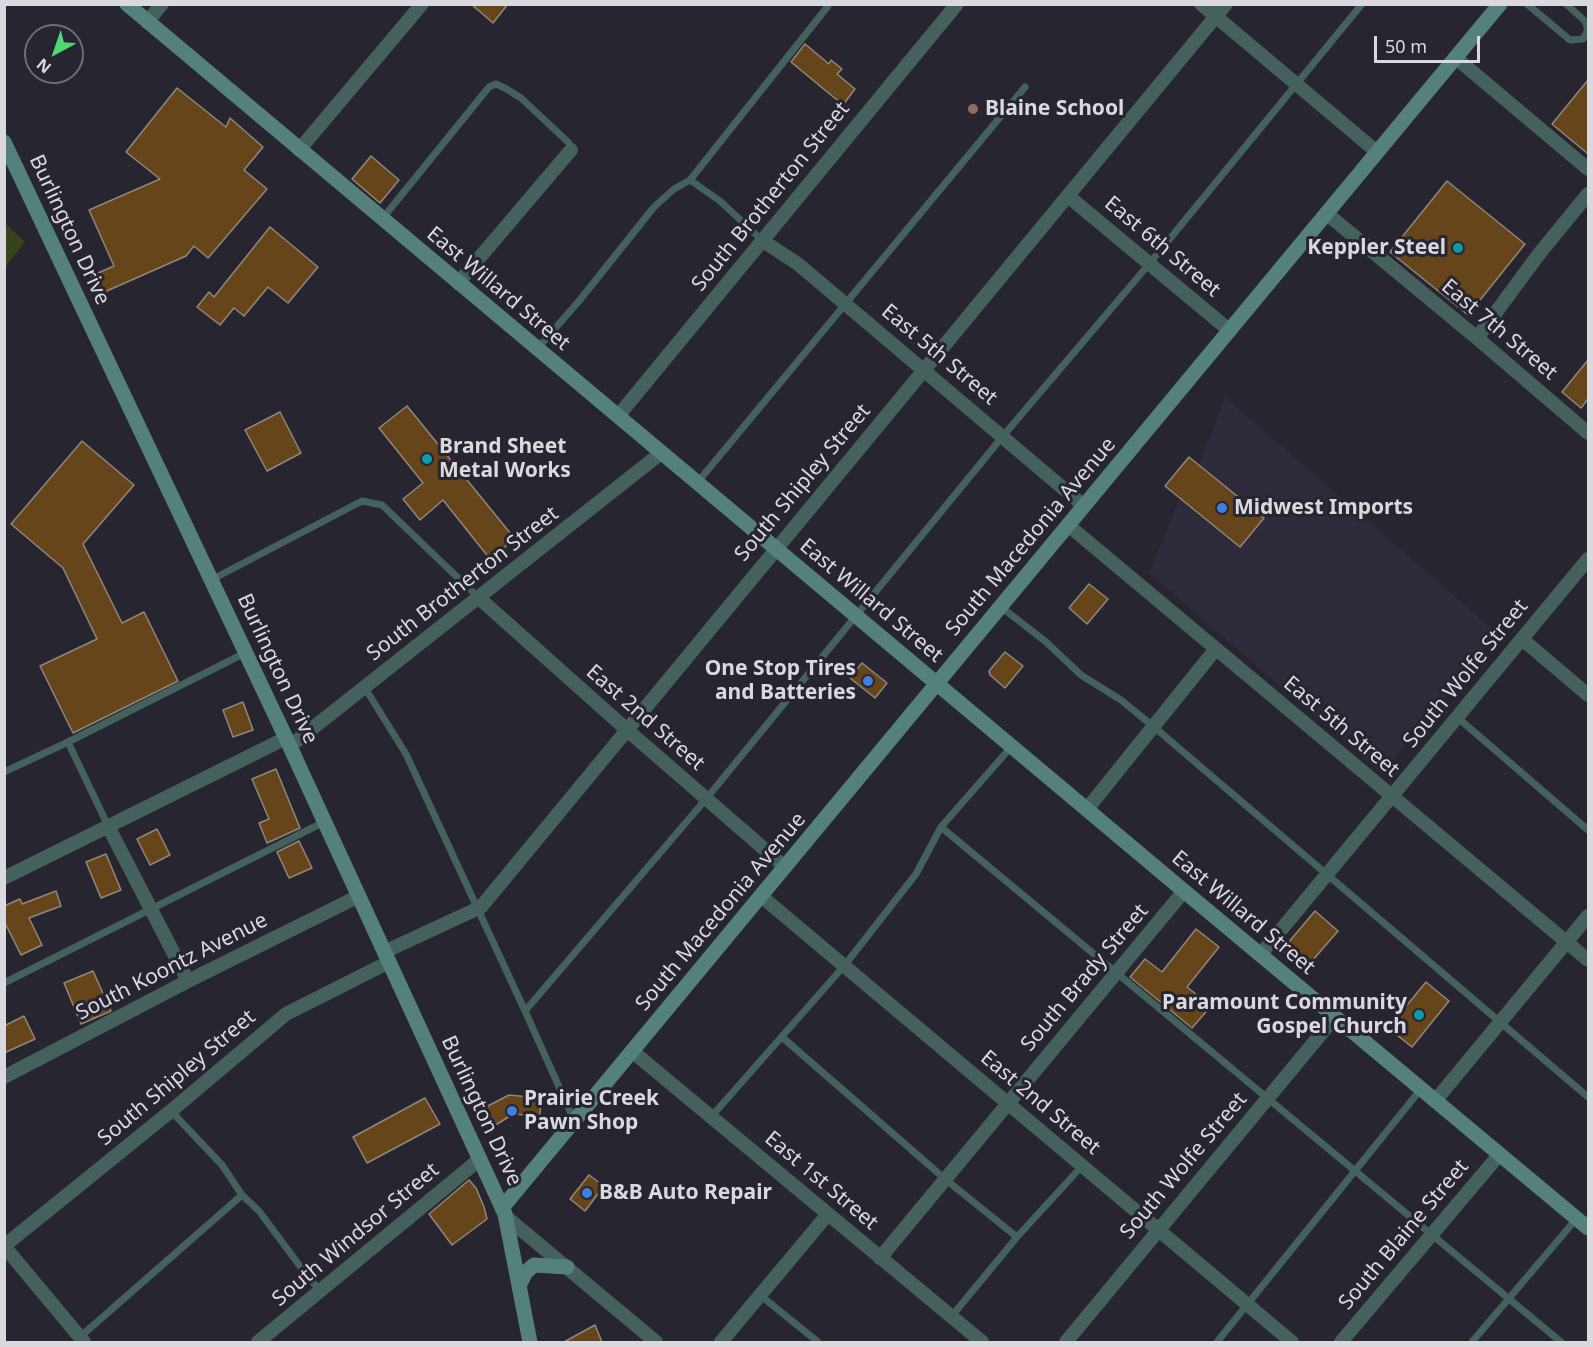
<!DOCTYPE html>
<html>
<head>
<meta charset="utf-8">
<style>
  body { margin:0 }
  #map { position:relative; width:1593px; height:1347px; overflow:hidden; background:#27252f; font-family:"Noto Sans",sans-serif }
  canvas { display:block }
  .frame { position:absolute; inset:0; border:6px solid #d9d9df; pointer-events:none }
  .north { position:absolute; left:24px; top:24px; width:60px; height:60px; box-sizing:border-box; background:#27252f; border:2px solid #6e6d75; border-radius:50%; rotate:220deg; font-size:16px; font-weight:700; line-height:24px; text-align:center; color:#d9d9df }
  .north::after { content:''; display:block; margin:auto; width:21px; height:27px; background:#51d674; clip-path:polygon(50% 0,100% 100%,50% 72%,0 100%) }
  .scale { position:absolute; left:1374px; top:36px; width:106px; height:27px; box-sizing:border-box; border:3px solid #d9d9df; border-top:0; padding-left:8px; font-size:18px; line-height:21px; white-space:nowrap; color:#d9d9df; -webkit-text-stroke:4px #27252f; paint-order:stroke }
</style>
</head>
<body>
<div id="map">
<canvas width="1593" height="1347"></canvas>
<div class="frame"></div>
<div class="north">N</div>
<div class="scale">50 m</div>
</div>
<script>
const ctx = document.querySelector('canvas').getContext('2d');
ctx.lineJoin = 'round';
function fillPath(path, color) {
  ctx.fillStyle = color;
  ctx.fill(path, 'evenodd');
}
function toPath(rows) {
  const path = new Path2D();
  for (const r of rows) {
    path.moveTo(r[0], r[1]);
    for (let i = 2; i < r.length; i += 2) path.lineTo(r[i], r[i + 1]);
  }
  return path;
}
function strokePath(path, color, width, dash) {
  ctx.strokeStyle = color;
  ctx.lineWidth = width;
  ctx.lineCap = dash ? 'butt' : 'round';
  ctx.setLineDash(dash || []);
  ctx.stroke(path);
}
function write(font, color, halo, rows, align = 'center') {
  ctx.font = font + ' "Noto Sans",sans-serif';
  ctx.lineWidth = 6;
  ctx.setLineDash([]);
  ctx.textBaseline = 'middle';
  ctx.strokeStyle = halo;
  ctx.fillStyle = color;
  for (const [text, x, y, turn = 0] of rows) {
    ctx.save();
    ctx.translate(x, y);
    ctx.rotate((+turn || 0) * Math.PI / 180);
    ctx.textAlign = isNaN(turn) ? turn : align;
    if (halo) ctx.strokeText(text, 0, 0);
    ctx.fillText(text, 0, 0);
    ctx.restore();
  }
}
fillPath(toPath([
  [1225,397,1497,633,1382,774,1149,573,1180,498,1264,518,1199,465]
]), '#2e2b3b');
fillPath(toPath([
  [5,223,25,242,5,267]
]), '#35421d');
const building = toPath([
  [471,4,508,4,493,23,471,4],
  [805,44,829,64,831,60,842,69,837,74,855,89,843,105,791,62,805,44],
  [1588,80,1588,154,1552,124,1588,80],
  [177,88,226,127,230,118,263,147,244,170,267,189,208,258,194,246,186,256,100,294,91,276,114,266,89,210,160,179,126,152,177,88],
  [371,156,399,180,380,203,352,179,371,156],
  [1447,181,1525,244,1468,315,1390,252,1447,181],
  [270,227,318,267,288,303,268,287,244,316,234,308,220,325,197,307,209,292,214,297,270,227],
  [1588,360,1588,399,1581,408,1562,392,1588,360],
  [407,406,515,539,490,559,443,500,420,520,403,499,423,483,379,428,407,406],
  [280,412,301,453,267,471,245,430,280,412],
  [82,441,134,485,83,544,122,623,144,612,178,681,73,733,40,666,97,639,63,568,11,524,82,441],
  [1189,457,1264,518,1240,547,1165,486,1189,457],
  [1089,584,1108,599,1087,624,1069,608,1089,584],
  [1005,652,1023,666,1005,688,990,675,989,671,1005,652],
  [862,663,887,683,875,698,850,678,862,663],
  [243,702,253,730,233,737,223,710,243,702],
  [276,769,300,828,267,843,259,823,269,819,252,779,276,769],
  [157,829,170,855,150,865,137,839,157,829],
  [299,841,312,868,289,878,277,852,299,841],
  [106,854,121,890,101,898,86,862,106,854],
  [56,891,61,906,29,918,42,945,21,955,4,921,4,906,20,899,22,904,56,891],
  [1315,911,1338,931,1305,969,1282,950,1315,911],
  [1196,929,1219,947,1187,987,1211,1006,1192,1028,1130,977,1145,959,1162,972,1196,929],
  [93,971,111,1011,81,1024,64,983,93,971],
  [1426,982,1449,1001,1412,1047,1388,1028,1426,982],
  [24,1016,35,1039,4,1053,4,1026,24,1016],
  [509,1095,541,1098,540,1116,513,1114,491,1128,482,1109,509,1095],
  [425,1098,440,1124,367,1163,353,1137,425,1098],
  [589,1175,604,1186,585,1211,570,1199,589,1175],
  [469,1180,476,1188,484,1207,487,1219,452,1245,429,1214,469,1180],
  [595,1325,602,1342,564,1342,595,1325]
]);
fillPath(building, '#66451a');
strokePath(building, '#90877d', 1.5);
strokePath(toPath([
  [1527,4,1570,40,1583,39,1588,30,1585,21,1566,4],
  [690,180,720,201,763,241],
  [382,219,489,87,496,84,505,88,521,98,569,143,571,150],
  [537,349,579,301,654,207,674,189,690,180,828,6],
  [697,483,1025,87],
  [211,580,362,501,382,505,479,598],
  [1001,607,1045,641,1081,675,1121,700,1154,727,1588,1097],
  [365,688,406,754,525,1011],
  [1458,718,1588,830],
  [68,742,245,653],
  [4,772,68,742,109,828],
  [941,827,1561,1342],
  [4,983,324,822],
  [782,1037,945,1179,1017,1237,1082,1166],
  [711,1117,844,966,916,874,941,827,1011,747],
  [574,1120,525,1011,706,799,1003,436,1150,263,1362,4],
  [242,1195,259,1211,311,1281,322,1291],
  [760,1295,818,1342],
  [951,1317,1017,1237],
  [80,1337,242,1195,222,1165,171,1111],
  [1217,1342,1421,1089],
  [1472,1342,1577,1218]
]), '#45615d', 7);
strokePath(toPath([
  [1201,4,1377,152],
  [147,22,162,4],
  [1456,58,1588,169],
  [299,150,422,4],
  [1068,196,1229,330],
  [1326,213,1477,338,1588,433],
  [763,241,798,264,1084,506],
  [458,283,571,150],
  [1477,338,1539,254,1588,194],
  [618,416,957,4],
  [1068,525,1588,960],
  [479,598,626,729,785,867],
  [1522,639,1588,695],
  [290,746,661,453],
  [1087,809,1215,650],
  [109,828,188,981],
  [4,878,286,738],
  [761,896,1292,1342],
  [384,952,481,907,1226,4],
  [1261,954,1588,559],
  [632,1051,982,1342],
  [4,1077,188,981,359,896],
  [1435,1101,1588,916],
  [506,1217,656,1342],
  [4,1246,171,1111,286,1014,389,962],
  [4,1246,84,1342],
  [880,1258,1184,891],
  [258,1342,480,1159],
  [721,1342,828,1214],
  [1066,1342,1335,1017],
  [1341,1342,1499,1155]
]), '#45615d', 14);
strokePath(toPath([
  [127,4,1184,891,1588,1228],
  [4,142,286,738,505,1214,530,1342],
  [502,1208,1500,4],
  [519,1286,526,1272,534,1265,567,1267]
]), '#54817c', 15);
for (const [x, y, r, color] of [
  [973,109,6,"#8d6e63"],
  [1458,248,6,"#0f9aa8"],
  [427,459,6,"#0f9aa8"],
  [1222,508,6,"#3f7fe0"],
  [868,681,6,"#3f7fe0"],
  [1419,1015,6,"#0f9aa8"],
  [512,1111,6,"#3f7fe0"],
  [587,1193,6,"#3f7fe0"]
]) {
  const dot = new Path2D();
  dot.arc(x, y, r, 0, 2 * Math.PI);
  ctx.fillStyle = color;
  ctx.fill(dot);
  strokePath(dot, '#27252f', 2);
}
write('bold 21px', '#d9d9df', '#27252f', [
  ["Blaine School",985,109],
  ["Keppler Steel",1446,248,"right"],
  ["Brand Sheet",439,447],
  ["Metal Works",439,471],
  ["Midwest Imports",1234,508],
  ["One Stop Tires",856,669,"right"],
  ["and Batteries",856,693,"right"],
  ["Paramount Community",1407,1003,"right"],
  ["Gospel Church",1407,1027,"right"],
  ["Prairie Creek",524,1099],
  ["Pawn Shop",524,1123],
  ["B&B Auto Repair",599,1193]
], 'left');
write('21px', '#d9d9df', '#27252f', [
  ["South Brotherton Street",771,197,-51],
  ["Burlington Drive",69,230,65],
  ["East 6th Street",1162,247,40],
  ["East Willard Street",498,289,40],
  ["East 7th Street",1499,330,40],
  ["East 5th Street",939,355,40],
  ["South Shipley Street",803,483,-50],
  ["South Macedonia Avenue",1031,537,-50],
  ["South Brotherton Street",463,584,-38],
  ["East Willard Street",871,601,40],
  ["Burlington Drive",277,669,65],
  ["South Wolfe Street",1466,674,-51],
  ["East 2nd Street",645,718,41],
  ["East 5th Street",1341,727,40],
  ["South Macedonia Avenue",721,912,-50],
  ["East Willard Street",1243,913,40],
  ["South Koontz Avenue",172,967,-27],
  ["South Brady Street",1085,978,-50],
  ["South Shipley Street",177,1078,-40],
  ["East 2nd Street",1040,1103,40],
  ["Burlington Drive",481,1111,65],
  ["South Wolfe Street",1184,1166,-50],
  ["East 1st Street",821,1181,40],
  ["South Windsor Street",356,1235,-40],
  ["South Blaine Street",1404,1235,-50]
]);
</script>
</body>
</html>
